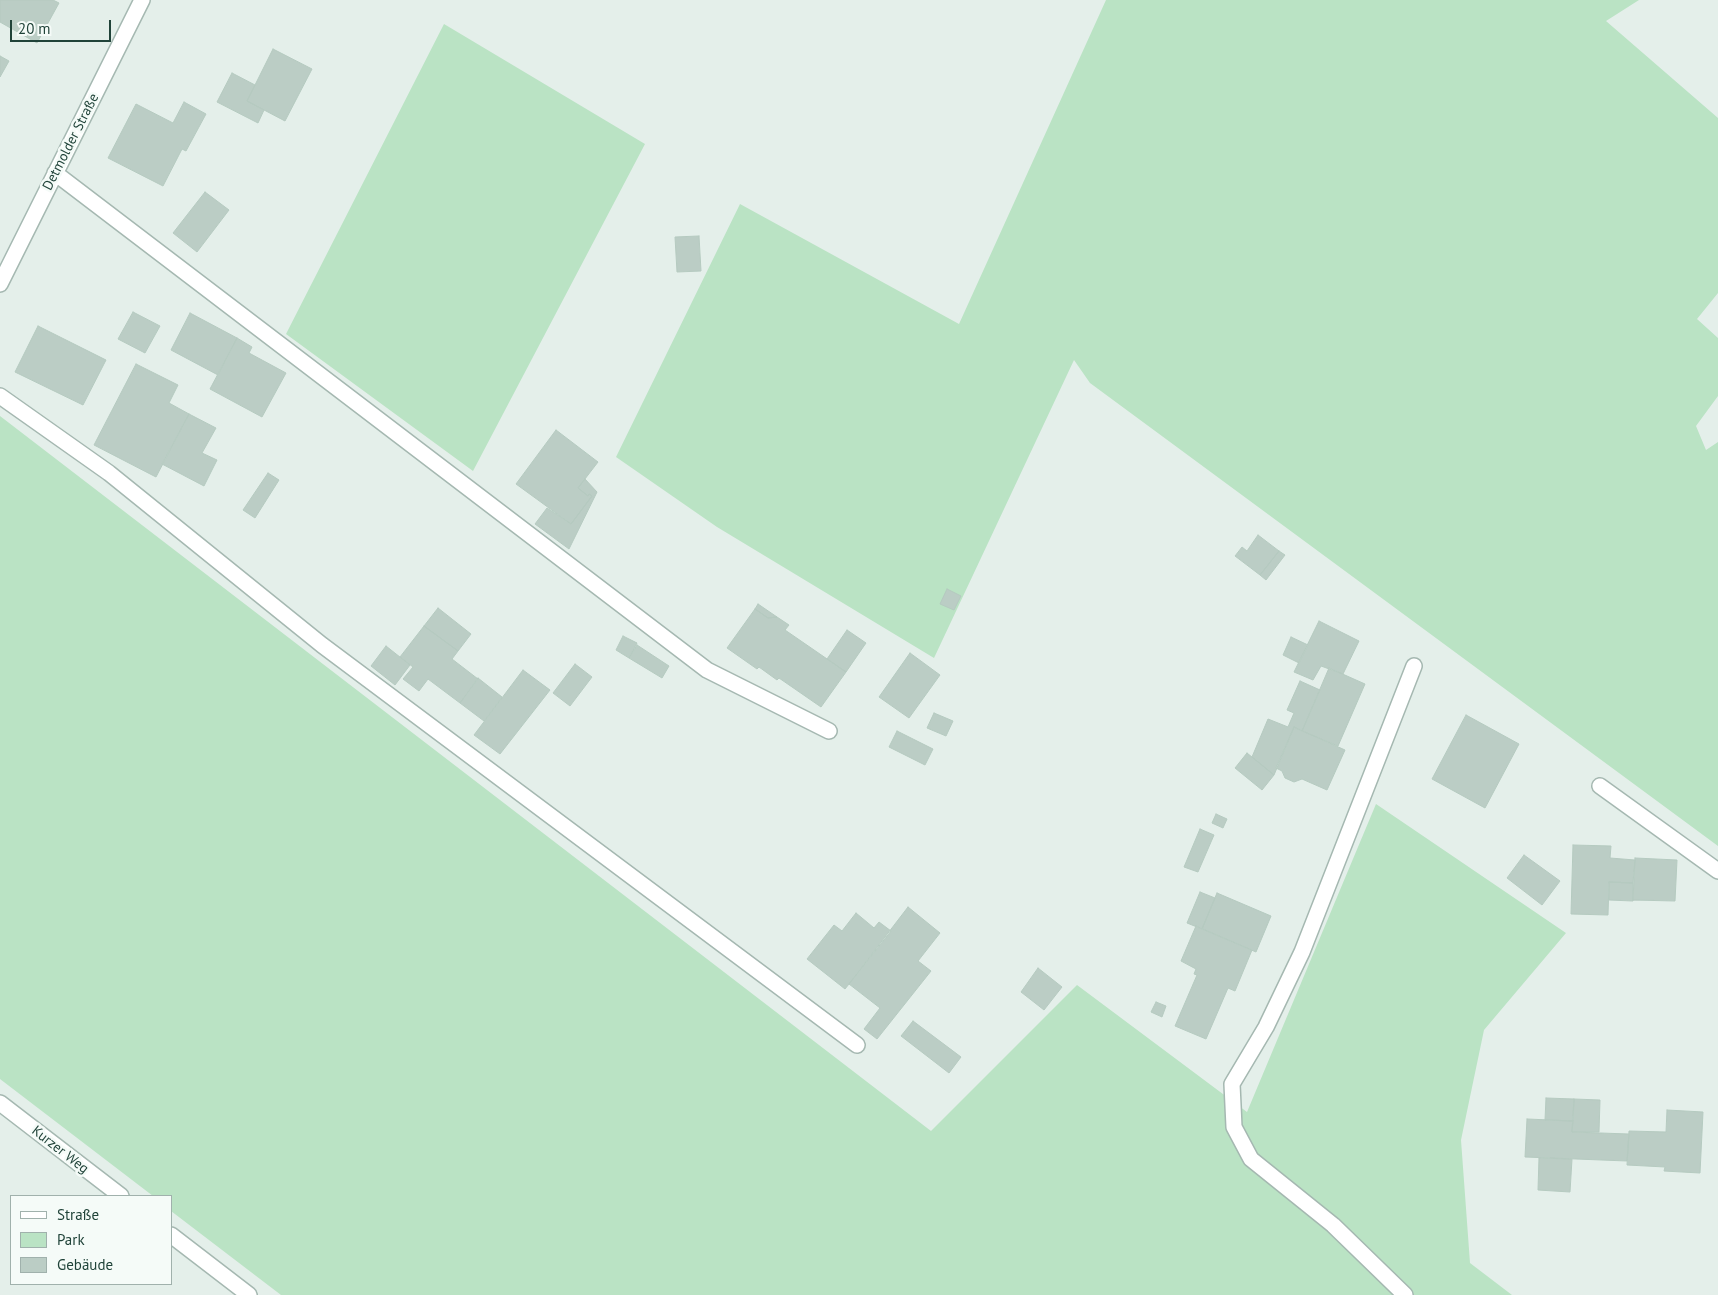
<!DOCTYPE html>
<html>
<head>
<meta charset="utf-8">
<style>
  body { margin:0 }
  #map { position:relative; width:1718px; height:1295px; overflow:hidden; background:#e4efea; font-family:"PT Sans",sans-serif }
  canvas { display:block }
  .legend { position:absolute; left:10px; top:1195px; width:162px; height:90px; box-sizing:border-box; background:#f5fbf8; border:1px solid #a0b1ac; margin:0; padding:6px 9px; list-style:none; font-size:15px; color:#204339 }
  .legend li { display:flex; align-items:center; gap:10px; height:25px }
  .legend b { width:25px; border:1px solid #a0b1ac }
  .scale { position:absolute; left:10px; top:20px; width:101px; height:22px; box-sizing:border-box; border:2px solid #204339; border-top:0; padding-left:6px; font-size:15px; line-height:18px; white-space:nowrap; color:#204339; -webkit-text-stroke:4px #f5fbf8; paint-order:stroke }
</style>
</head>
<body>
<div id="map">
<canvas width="1718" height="1295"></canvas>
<ul class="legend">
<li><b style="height:6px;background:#fff"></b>Straße</li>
<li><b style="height:14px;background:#bae3c4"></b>Park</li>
<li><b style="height:14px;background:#bbcdc5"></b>Gebäude</li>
</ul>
<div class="scale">20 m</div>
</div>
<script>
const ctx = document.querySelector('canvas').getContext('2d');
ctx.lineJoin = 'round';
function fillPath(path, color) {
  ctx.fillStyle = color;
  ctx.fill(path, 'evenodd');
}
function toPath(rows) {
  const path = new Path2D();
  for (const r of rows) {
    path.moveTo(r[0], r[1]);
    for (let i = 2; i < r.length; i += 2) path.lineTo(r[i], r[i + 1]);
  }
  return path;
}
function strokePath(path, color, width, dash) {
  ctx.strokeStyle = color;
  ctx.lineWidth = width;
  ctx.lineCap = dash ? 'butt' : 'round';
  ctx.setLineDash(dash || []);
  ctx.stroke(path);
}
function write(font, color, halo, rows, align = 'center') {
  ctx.font = font + ' "PT Sans",sans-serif';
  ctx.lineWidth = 5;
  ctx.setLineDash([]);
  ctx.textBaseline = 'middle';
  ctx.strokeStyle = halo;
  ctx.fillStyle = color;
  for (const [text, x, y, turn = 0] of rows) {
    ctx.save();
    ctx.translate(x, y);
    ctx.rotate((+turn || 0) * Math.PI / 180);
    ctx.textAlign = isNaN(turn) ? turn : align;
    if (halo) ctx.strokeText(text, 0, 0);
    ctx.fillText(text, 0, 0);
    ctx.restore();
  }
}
fillPath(toPath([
  [1106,0,1639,0,1606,21,1718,118,1718,293,1697,319,1718,338,1718,396,1696,426,1706,450,1718,442,1718,846,1090,383,1074,360,934,658,717,527,616,457,740,204,959,324],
  [444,24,645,144,473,471,286,334],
  [0,416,931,1131,1077,985,1247,1112,1376,804,1566,933,1484,1030,1461,1140,1470,1263,1512,1295,281,1295,171,1211,171,1196,153,1196,0,1079]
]), '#bae3c4');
const building = toPath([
  [0,0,53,0,59,3,37,43,0,22,0,0],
  [273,49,312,69,285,121,247,101,273,49],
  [0,56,9,61,0,77,0,56],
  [232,73,255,85,247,101,264,110,258,123,217,102,232,73],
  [184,102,206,114,186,151,182,149,163,186,108,158,136,104,173,123,184,102],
  [205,192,229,210,197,252,173,233,205,192],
  [699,236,701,271,677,272,675,237,699,236],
  [133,312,160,326,145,353,118,339,133,312],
  [190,313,237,338,218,375,171,350,190,313],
  [38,326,106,360,83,405,15,372,38,326],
  [237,338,252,347,249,353,286,373,262,417,210,389,237,338],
  [136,364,178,385,169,403,189,414,156,477,94,445,136,364],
  [189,414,216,428,202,453,217,460,204,486,162,464,189,414],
  [556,430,598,462,578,488,588,496,589,494,592,496,571,524,516,484,556,430],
  [268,473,279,480,255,518,243,510,268,473],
  [585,479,597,492,569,549,535,524,547,508,571,524,592,496,589,494,588,496,578,488,585,479],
  [1258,535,1279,551,1260,575,1235,556,1242,547,1247,551,1258,535],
  [1279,551,1285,555,1266,580,1260,575,1279,551],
  [947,589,961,596,954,610,940,604,947,589],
  [758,604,777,617,768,618,755,609,758,604],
  [438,608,471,634,458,651,424,626,438,608],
  [755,609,768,618,777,617,789,625,785,630,846,672,821,707,779,678,777,680,759,667,757,669,727,648,755,609],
  [1319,621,1359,641,1343,674,1321,666,1313,680,1294,672,1319,621],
  [424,626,458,651,452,659,478,679,460,703,428,679,419,691,403,679,413,667,400,657,424,626],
  [847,630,866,643,846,672,827,659,847,630],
  [623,636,637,643,629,658,616,650,623,636],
  [1291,637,1308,645,1299,663,1283,655,1291,637],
  [637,645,669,666,662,678,629,658,637,645],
  [386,646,410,665,395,685,371,666,386,646],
  [910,653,940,675,909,718,879,697,910,653],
  [575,664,592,677,570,706,553,693,575,664],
  [1329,668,1365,684,1338,746,1302,731,1329,668],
  [523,670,550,690,500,754,474,735,523,670],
  [478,678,502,697,484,721,460,703,478,678],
  [1300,681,1320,690,1302,731,1294,727,1274,775,1252,757,1268,719,1288,727,1294,713,1287,710,1300,681],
  [934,713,953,721,946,736,927,728,934,713],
  [1466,715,1519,744,1485,808,1432,779,1466,715],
  [1294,727,1345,750,1327,790,1302,779,1294,782,1285,778,1282,771,1276,768,1294,727],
  [897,731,933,749,925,765,889,747,897,731],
  [1247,753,1274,775,1262,790,1235,768,1247,753],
  [1216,814,1227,819,1223,828,1212,823,1216,814],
  [1200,829,1214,835,1198,872,1184,867,1200,829],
  [1573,845,1611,846,1610,858,1635,860,1633,883,1609,882,1608,915,1571,914,1573,845],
  [1524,855,1560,881,1542,905,1507,878,1524,855],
  [1635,858,1677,860,1675,901,1633,900,1635,858],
  [1609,882,1633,883,1633,901,1609,900,1609,882],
  [1200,892,1215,898,1202,929,1187,923,1200,892],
  [1217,893,1271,916,1256,952,1202,929,1217,893],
  [908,907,940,933,918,961,931,971,877,1039,864,1029,880,1008,849,984,908,907],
  [856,913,874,928,879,922,891,931,845,989,807,959,834,925,842,931,856,913],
  [1196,926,1252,950,1235,991,1228,988,1206,1039,1175,1026,1197,975,1194,974,1196,969,1181,961,1196,926],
  [1038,968,1062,987,1044,1010,1021,992,1038,968],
  [1156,1002,1166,1006,1162,1017,1151,1012,1156,1002],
  [913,1021,961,1057,949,1073,901,1036,913,1021],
  [1546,1098,1574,1099,1573,1121,1545,1120,1546,1098],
  [1574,1099,1600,1100,1599,1132,1572,1132,1574,1099],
  [1667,1110,1703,1112,1700,1173,1664,1171,1665,1167,1627,1165,1629,1131,1666,1132,1667,1110],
  [1527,1119,1573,1121,1572,1132,1629,1134,1627,1161,1525,1157,1527,1119],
  [1539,1158,1572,1159,1570,1192,1538,1190,1539,1158]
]);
fillPath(building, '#bbcdc5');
strokePath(building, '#b5cac0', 1);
const minor = toPath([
  [55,173,707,670,829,731],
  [0,284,142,0],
  [0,396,109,473,322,645,857,1045],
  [1600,786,1718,871],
  [0,1103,121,1196],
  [171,1235,249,1295],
  [1405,1295,1333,1225,1251,1159,1234,1127,1232,1084,1266,1027,1302,952,1414,666]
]);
strokePath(minor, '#a5b8b1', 18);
strokePath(minor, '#fff', 15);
write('14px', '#204339', '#f5fbf8', [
  ["Detmolder Straße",71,142,-63],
  ["Kurzer Weg",60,1150,38]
]);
</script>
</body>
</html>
